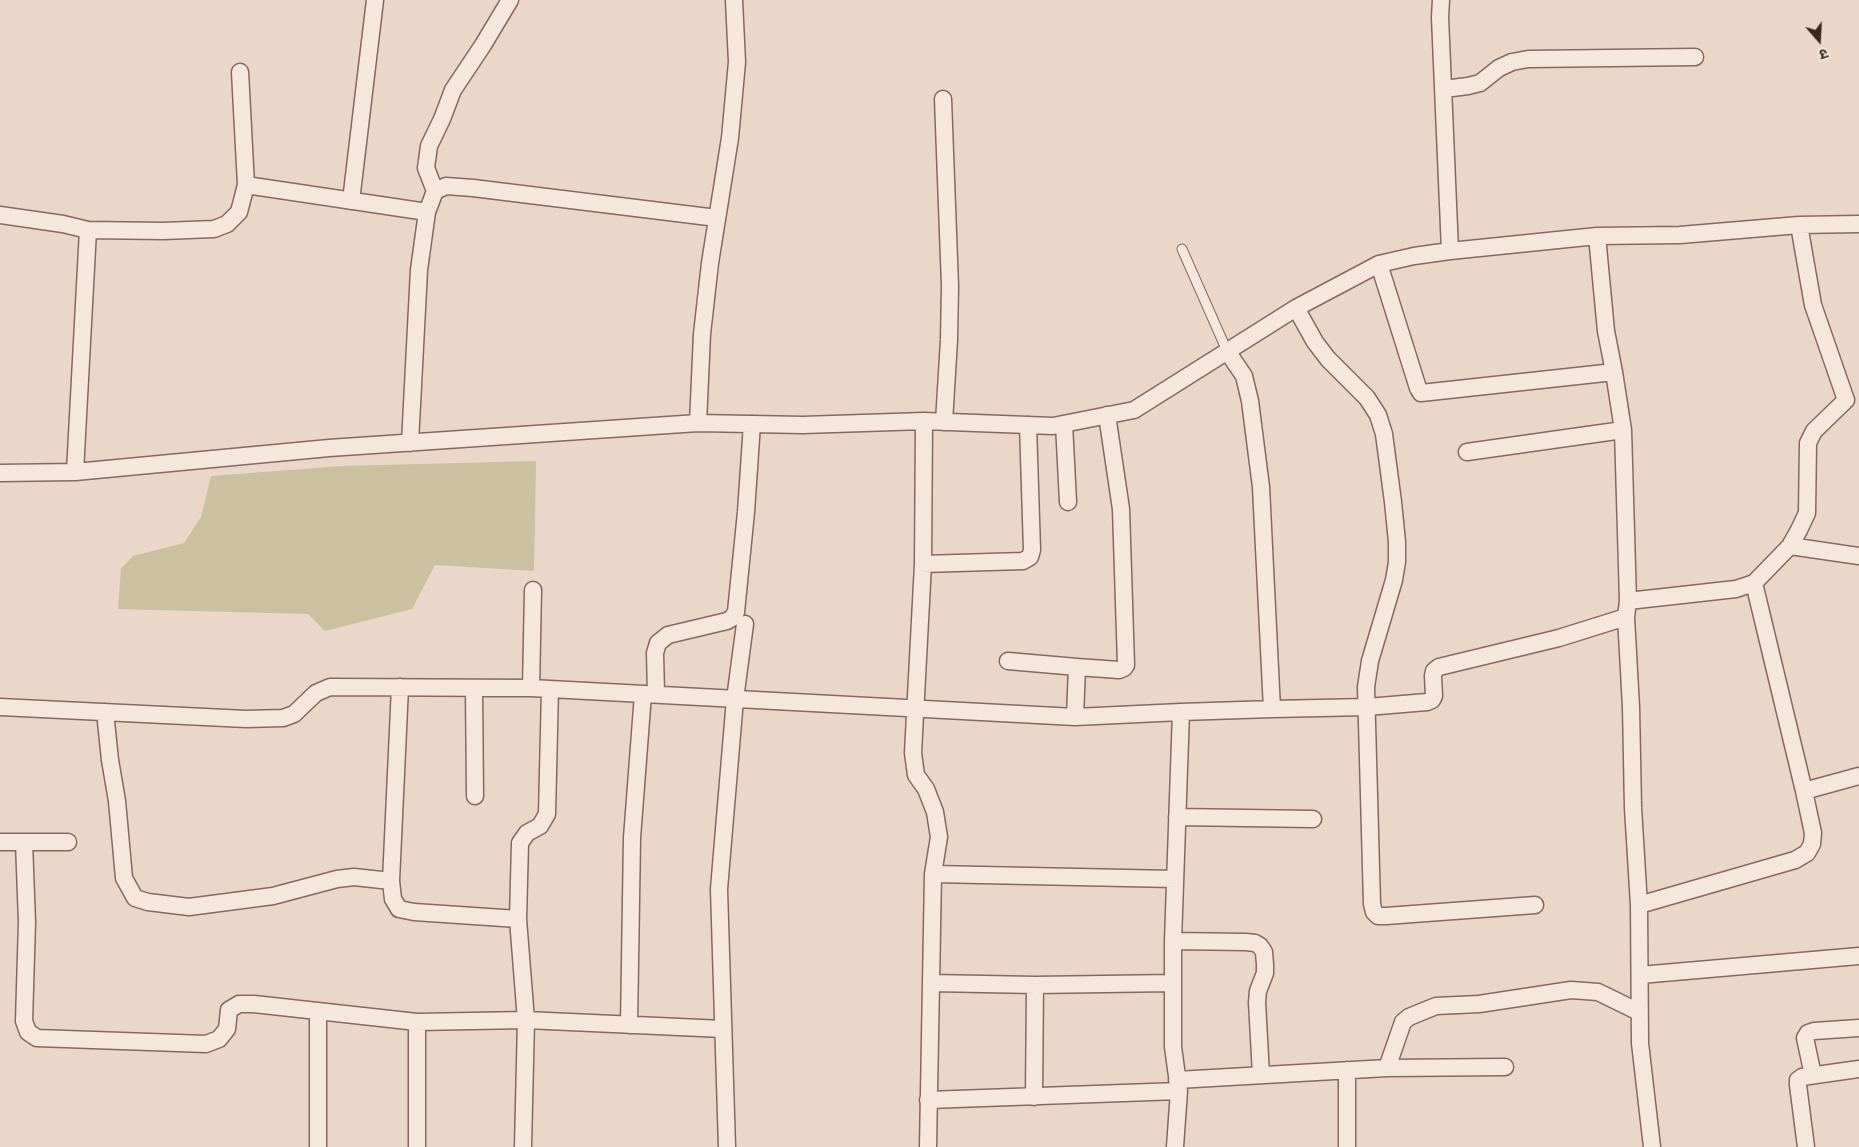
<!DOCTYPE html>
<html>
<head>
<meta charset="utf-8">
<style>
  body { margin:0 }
  #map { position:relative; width:1859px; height:1147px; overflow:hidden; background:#ebd7ca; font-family:"PT Serif","Noto Sans Devanagari",serif }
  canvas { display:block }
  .north { position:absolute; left:1794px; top:15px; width:50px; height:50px; -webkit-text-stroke:4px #f3e4d9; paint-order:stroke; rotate:161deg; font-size:14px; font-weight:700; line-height:20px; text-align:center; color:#382622 }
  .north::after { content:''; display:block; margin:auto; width:18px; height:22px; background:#382622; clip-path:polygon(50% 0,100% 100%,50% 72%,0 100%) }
</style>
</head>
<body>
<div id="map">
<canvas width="1859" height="1147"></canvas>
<div class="north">उ</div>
</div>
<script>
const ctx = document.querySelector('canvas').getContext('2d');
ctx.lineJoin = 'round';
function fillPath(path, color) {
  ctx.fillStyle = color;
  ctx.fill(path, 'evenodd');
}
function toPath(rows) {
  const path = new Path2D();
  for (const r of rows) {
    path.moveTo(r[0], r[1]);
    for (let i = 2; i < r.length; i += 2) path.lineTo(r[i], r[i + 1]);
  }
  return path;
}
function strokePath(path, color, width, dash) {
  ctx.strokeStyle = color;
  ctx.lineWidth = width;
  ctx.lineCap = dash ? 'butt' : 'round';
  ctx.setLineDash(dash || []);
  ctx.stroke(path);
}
fillPath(toPath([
  [536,461,534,571,435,565,412,609,325,631,308,614,118,609,121,569,133,556,184,543,201,517,211,476,342,466]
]), '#c9c19f');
const lane = toPath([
  [1182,249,1227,351]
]);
const street = toPath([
  [1441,0,1440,17,1450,251],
  [1444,89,1468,86,1480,83,1499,68,1512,62,1528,59,1695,57],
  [943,99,950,286,949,340,944,422],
  [246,185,427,212],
  [435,191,426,168,429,146,442,119,453,90,483,45,510,0],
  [351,201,375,0],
  [0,215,63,224,88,230,163,231,214,229,227,224,239,212,246,185,240,72],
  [1799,225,1813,305,1846,400],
  [1597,236,1606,331,1614,372],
  [1379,264,1418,388,1421,393,1614,372,1623,430],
  [1296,308,1315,342,1328,359,1367,398,1378,415,1384,434,1393,502,1397,542,1397,562,1394,580,1370,661,1366,687,1372,904,1374,912,1378,916,1386,916,1535,905],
  [1107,415,1121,509,1126,665,1124,668,1119,670,1077,667,1075,717,1181,712],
  [924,421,923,564,913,753,916,775,926,789,935,812,939,837,933,874],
  [698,423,702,334,710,263,730,138,737,62,734,0],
  [1064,424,1068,502],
  [410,443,419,270,427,212,435,191,446,186,473,188,717,218],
  [1467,452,1623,430,1628,601,1736,589,1754,583],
  [75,472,88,230],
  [0,473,75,472,329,448,698,423,803,425,924,421,1053,426,1134,410,1296,308,1379,264,1414,256,1450,251,1597,236,1680,235,1799,225,1859,224],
  [1790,546,1859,556],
  [923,564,1023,561,1030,557,1032,550,1028,425],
  [1628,601,1626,617,1631,707,1633,808,1639,905,1640,1043,1652,1147],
  [1008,661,1077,667],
  [531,688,533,590],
  [474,689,475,796],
  [656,694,655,653,658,643,668,635,727,621,732,618,736,612,746,512,752,424],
  [0,707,246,719,283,718,294,714,316,693,330,687,531,688,1075,717],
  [1272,709,1367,707,1427,702,1432,700,1434,696,1433,676,1434,671,1439,667,1559,638,1626,617],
  [105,712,110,760,117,801,124,878,135,898,148,902,189,907,273,896,337,879,354,877,391,881,393,899,399,909,414,912,518,919],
  [1804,791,1859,776],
  [1177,817,1313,819],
  [0,842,68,842],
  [24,843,27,922,24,1021,28,1032,37,1038,206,1044,219,1039,227,1029,229,1010,239,1004,254,1004,417,1022],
  [391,881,400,687],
  [1639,905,1795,860,1807,853,1812,844,1813,833,1804,791,1754,583,1790,546,1799,530,1807,513,1808,443,1814,431,1846,400],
  [1173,941,1246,942,1255,943,1260,946,1264,952,1265,965,1265,973,1258,991,1257,1002,1261,1075],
  [1640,975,1859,956],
  [932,983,1035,985,1173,983],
  [629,1025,632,838,643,694],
  [1387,1068,1403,1022,1409,1017,1436,1006,1479,1004,1571,990,1598,992,1639,1012],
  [1813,1075,1805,1038,1808,1033,1814,1031,1859,1028],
  [1177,1080,1387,1068,1505,1067],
  [1034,1097,1035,985],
  [928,1100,1179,1091],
  [318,1147,318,1011],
  [417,1147,417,1022,526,1020,518,919,520,843,527,833,540,826,547,814,550,689],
  [523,1147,526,1020,723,1029],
  [727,1147,719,889,735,699,745,624],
  [928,1147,933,874,1174,879],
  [1175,1147,1179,1091,1173,1047,1173,941,1181,712,1272,709,1261,487,1250,401,1244,376,1227,351],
  [1347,1147,1347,1070],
  [1806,1147,1798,1085,1798,1080,1802,1077,1859,1069]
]);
strokePath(lane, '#876860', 11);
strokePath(street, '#876860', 19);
strokePath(lane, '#f6e7dd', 9);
strokePath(street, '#f6e7dd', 16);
</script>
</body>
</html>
